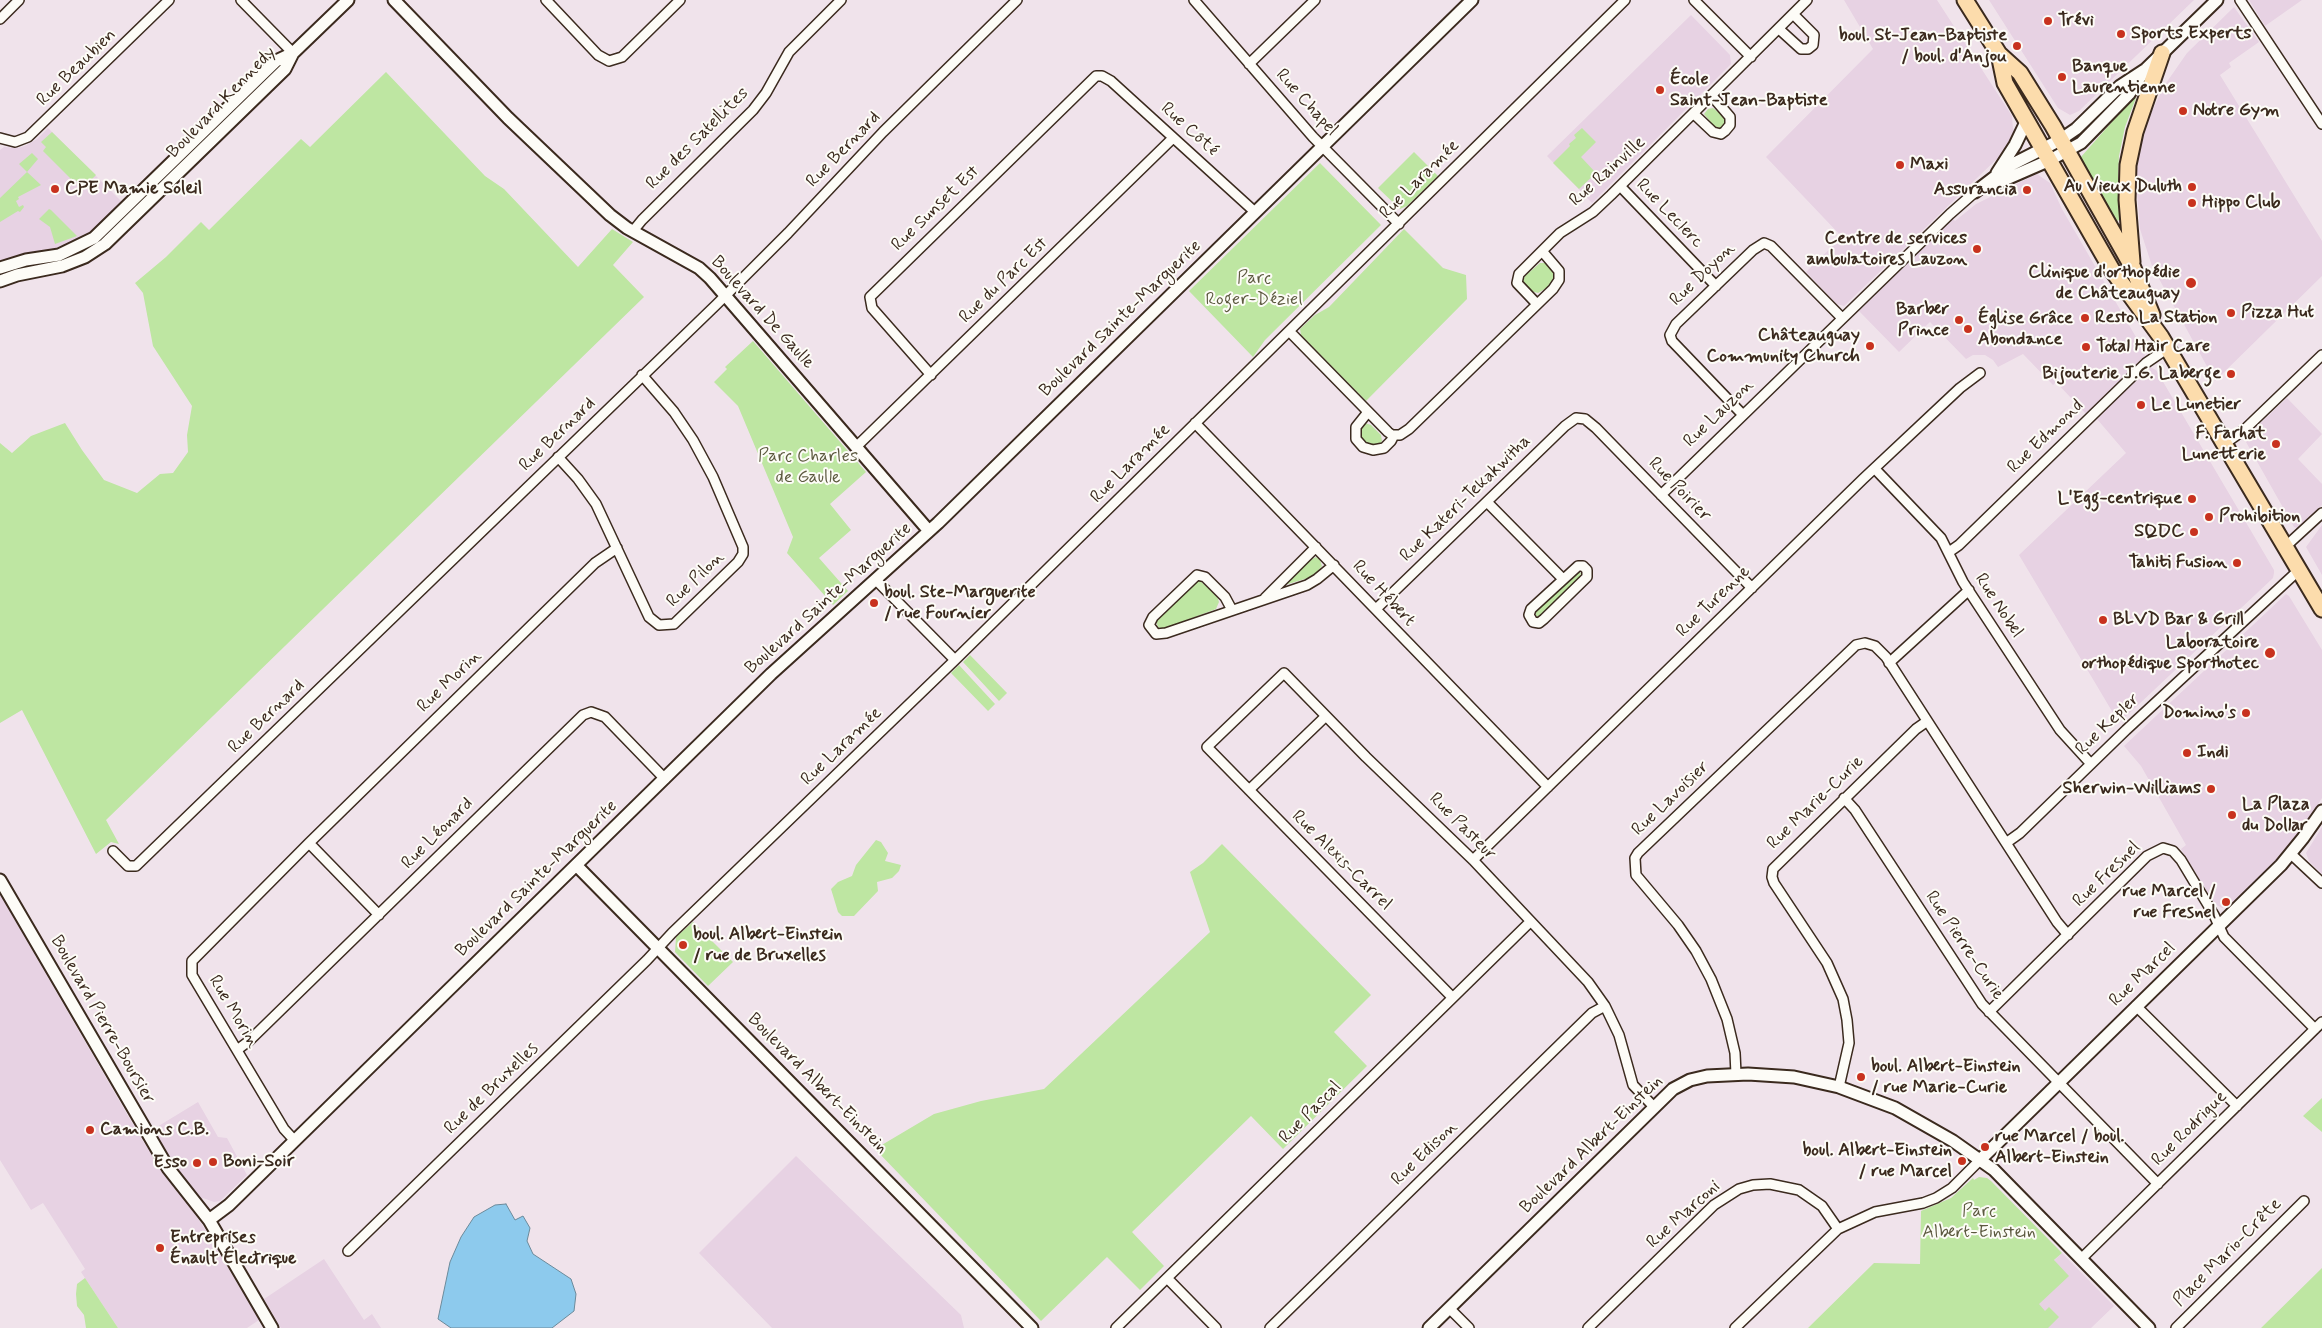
<!DOCTYPE html>
<html>
<head>
<meta charset="utf-8">
<style>
  body { margin:0 }
  canvas { display:block; background:#f0e3eb }
</style>
</head>
<body>
<canvas width="2322" height="1328"></canvas>
<script>
const ctx = document.querySelector('canvas').getContext('2d');
ctx.lineJoin = 'round';
function fillPath(path, color) {
  ctx.fillStyle = color;
  ctx.fill(path, 'evenodd');
}
function toPath(rows) {
  const path = new Path2D();
  for (const r of rows) {
    path.moveTo(r[0], r[1]);
    for (let i = 2; i < r.length; i += 2) path.lineTo(r[i], r[i + 1]);
  }
  return path;
}
function strokePath(path, color, width, dash) {
  ctx.strokeStyle = color;
  ctx.lineWidth = width;
  ctx.lineCap = dash ? 'butt' : 'round';
  ctx.setLineDash(dash || []);
  ctx.stroke(path);
}
function write(font, color, halo, rows, align = 'center') {
  ctx.font = font + ' Mynerve,sans-serif';
  ctx.lineWidth = 4;
  ctx.setLineDash([]);
  ctx.textBaseline = 'middle';
  ctx.strokeStyle = halo;
  ctx.fillStyle = color;
  for (const [text, x, y, turn = 0] of rows) {
    ctx.save();
    ctx.translate(x, y);
    ctx.rotate((+turn || 0) * Math.PI / 180);
    ctx.textAlign = isNaN(turn) ? turn : align;
    if (halo) ctx.strokeText(text, 0, 0);
    ctx.fillText(text, 0, 0);
    ctx.restore();
  }
}
fillPath(toPath([
  [1844,0,1937,0,2012,116,2013,129,2015,130,2003,153,1844,306,1837,304,1806,272,1842,237,1766,157,1873,49],
  [1989,0,2194,0,2079,111,2070,115,2058,108],
  [2249,0,2302,0,2265,26],
  [2234,7,2259,42,2229,63,2231,67,2220,75,2322,241,2322,276,2215,381,2152,266,2140,229,2136,177,2140,147,2146,124,2164,86,2187,53],
  [1691,15,1730,55,1731,64,1592,203,1547,156],
  [48,128,123,203,91,232,75,242,52,250,0,262,0,150,4,147,18,148,25,146,37,139],
  [2037,174,2050,183,2062,209,2144,351,2145,356,2086,414,2056,382,2053,385,2023,354,1998,367,1993,360,1985,355,1973,355,1966,359,1930,322,1899,352,1859,311,1953,219,1955,221,1976,204],
  [2150,367,2156,370,2178,407,2274,570,2274,573,2273,578,2119,723,2019,555,2126,453,2097,419],
  [2287,398,2322,434,2298,459,2322,484,2322,505,2297,528,2294,527,2246,442,2249,434],
  [2322,525,2322,575,2306,547],
  [2286,594,2289,596,2322,650,2322,798,2301,829,2273,863,2230,905,2222,908,2215,904,2181,849,2186,845,2141,766,2124,746],
  [2322,827,2322,874,2309,861,2306,853],
  [0,895,142,1140,203,1226,259,1320,247,1328,118,1328,81,1272,85,1269,43,1203,31,1210,0,1160],
  [198,1102,218,1137,227,1138,247,1175,220,1201,214,1202,203,1198,201,1200,194,1193,176,1169,152,1130],
  [796,1156,961,1315,964,1328,772,1328,699,1253],
  [2062,1253,2114,1306,2091,1328,2039,1328,2013,1300],
  [324,1259,364,1320,372,1314,381,1328,281,1328,264,1299]
]), '#e7d2e3');
fillPath(toPath([
  [386,72,485,176,504,189,578,267,612,229,633,242,613,265,644,297,106,820,119,844,111,842,96,854,22,710,0,723,0,443,12,453,31,436,65,423,82,450,104,480,137,493,160,474,173,473,188,452,187,435,192,406,153,346,143,293,135,283,166,257,201,222,209,230,301,139,310,147],
  [2134,97,2136,98,2125,127,2119,156,2118,177,2119,220,2117,221,2080,158],
  [1713,108,1724,117,1724,124,1720,128,1714,126,1704,114,1708,109],
  [1582,128,1596,142,1581,157,1596,173,1579,189,1553,163,1570,146,1569,144,1576,138,1574,135],
  [52,132,96,175,82,189,75,179,73,181,43,151,46,147,41,142],
  [1414,152,1438,176,1407,206,1400,209,1378,188],
  [32,153,38,159,27,172,41,185,18,197,19,199,16,201,19,207,23,205,24,207,20,212,18,211,0,222,0,198,27,172,19,164],
  [1320,163,1381,225,1265,340,1253,357,1189,291],
  [49,209,51,210,77,236,55,244,50,227,39,219],
  [1404,229,1443,268,1466,275,1467,299,1366,401,1301,335,1300,329,1315,315,1329,307],
  [1540,263,1547,263,1555,273,1550,286,1538,293,1531,291,1523,281,1525,276],
  [753,341,866,472,830,504,851,530,819,558,848,591,833,605,787,553,793,537,738,406,714,382,727,369,725,367],
  [1365,423,1371,425,1381,435,1382,441,1380,444,1373,446,1368,445,1361,439,1360,430],
  [1316,557,1320,560,1322,566,1317,572,1308,578,1285,585,1310,560],
  [1577,572,1581,573,1580,577,1539,616,1536,616,1536,612],
  [1199,580,1217,596,1219,602,1216,609,1163,629,1158,627,1156,621],
  [970,655,1007,693,999,701,963,662],
  [959,665,995,704,988,711,951,673],
  [876,840,881,842,888,853,885,861,901,865,899,871,892,878,877,882,878,891,854,916,842,916,838,912,831,889,838,882,852,876,856,865],
  [1222,844,1371,995,1334,1032,1367,1066,1283,1149,1251,1116,1132,1232,1164,1266,1140,1290,1107,1257,1041,1321,875,1149,934,1114,981,1101,1044,1089,1210,932,1190,872,1203,863],
  [693,922,733,962,708,986,675,952,676,937],
  [2322,1098,2322,1132,2303,1116],
  [1979,1177,1987,1178,1991,1181,2062,1253,2054,1260,2069,1276,2039,1304,2045,1311,2049,1307,2059,1317,2048,1328,1808,1328,1874,1263,1920,1264,1921,1211,1951,1198,1973,1178,1974,1180],
  [2322,1268,2322,1328,2261,1328],
  [85,1278,118,1328,86,1328,84,1315,77,1306,76,1294,77,1284]
]), '#bee6a2');
const water = toPath([
  [506,1204,515,1220,523,1216,530,1228,527,1241,533,1254,571,1279,576,1294,574,1311,552,1328,451,1328,438,1319,450,1262,461,1237,474,1217,495,1205,506,1204]
]);
fillPath(water, '#8dcaed');
strokePath(water, '#6c8a9a', 1);
const minor = toPath([
  [241,0,293,53],
  [546,0,598,55,609,61,622,57,680,0],
  [1194,0,1313,137,1399,224],
  [1694,0,1751,57],
  [2240,0,2322,124],
  [0,19,19,0],
  [1779,29,1801,49,1808,49,1813,45,1814,35,1793,14],
  [1249,64,1315,0],
  [1694,114,1713,132,1721,134,1725,131,1730,125,1730,117,1712,96],
  [0,138,15,142,28,137,169,0],
  [1620,186,1716,286],
  [633,231,642,220,753,110,766,93,789,52,841,0],
  [1536,303,1517,283,1519,274,1560,233,1593,212,1611,195,1807,0],
  [1289,331,1388,432,1392,435,1400,435,1409,429,1553,289,1559,280,1559,271,1542,251],
  [931,375,872,308,870,297,1096,76,1102,76,1111,81,1255,212],
  [1368,412,1356,427,1356,439,1363,447,1373,450,1384,448,1391,441,1394,435],
  [1743,415,1672,341,1670,335,1676,324,1753,250,1764,243,1771,246,1842,318],
  [1195,423,1548,787],
  [2224,444,2244,430,2322,355],
  [856,447,1173,138],
  [558,457,578,479,596,504,649,617,659,625,674,624,738,562,743,554,743,547,713,477,693,440,674,412,642,375],
  [1875,469,1941,538,1963,582,2060,730,2091,764],
  [1661,495,1950,214,1975,192],
  [1487,502,1563,579],
  [2285,547,2322,513],
  [1949,552,1959,545,2146,363,2168,348],
  [1578,566,1583,566,1587,570,1587,577,1544,619,1539,623,1533,622,1529,615,1531,609,1578,566],
  [876,580,955,660],
  [1265,598,1316,547],
  [1376,609,1565,426,1576,418,1585,419,1596,428,1752,588],
  [1232,610,1225,597,1205,577,1197,575,1153,617,1149,625,1156,634,1166,633,1307,585,1317,579,1334,565],
  [1889,663,1969,590],
  [1249,790,1326,716],
  [1844,798,1855,810,1982,1004,2158,1184],
  [309,843,379,915],
  [2006,843,2020,833,2126,730,2299,570],
  [113,851,128,866,136,866,717,304,788,233,883,132,1017,0],
  [2291,854,2322,883],
  [1473,860,1863,479,1960,388,1980,373],
  [1452,997,1207,747,1284,673,1366,757,1473,860,1588,982,1605,1006,1619,1035,1633,1085,1654,1107],
  [2136,1006,2237,1106],
  [1989,1012,2147,856,2163,848,2173,851,2181,860,2214,915,2224,937,2315,1029],
  [237,1050,249,1041,583,715,591,712,605,717,665,779],
  [1736,1074,1735,1053,1727,1019,1711,979,1696,951,1678,925,1636,875,1635,858,1638,853,1856,645,1865,643,1875,646,1886,657,2057,922,2068,935],
  [1839,1087,1849,1043,1847,1020,1843,999,1827,963,1774,883,1772,877,1773,869,1916,729,1926,722],
  [295,1141,284,1129,192,975,192,961,309,843,595,563,617,548],
  [348,1251,647,960,672,933,955,660,1625,0],
  [2081,1259,2322,1022],
  [1167,1278,1216,1328],
  [1449,1308,1469,1328],
  [1116,1328,1530,922],
  [1270,1328,1592,1013,1605,1006],
  [1588,1328,1714,1205,1739,1189,1753,1185,1770,1184,1799,1190,1822,1206,1838,1229],
  [1735,1328,1838,1229,1875,1212,1923,1203,1936,1198,1952,1188,1981,1159],
  [2176,1328,2304,1201]
]);
const tertiary = toPath([
  [394,0,508,118,610,215,627,228,699,268,710,278,929,531],
  [1997,173,2015,145,2027,120],
  [1988,187,2050,160,2081,143,2129,94,2143,73],
  [1975,192,2009,166,2060,140,2076,129,2120,86,2146,69,2217,0],
  [0,268,26,260,59,255,94,238,276,61,293,53],
  [0,281,17,275,62,266,85,257,105,244,285,69,293,53,348,0],
  [576,865,1032,1328],
  [0,880,168,1168,209,1220,272,1328],
  [1981,1159,2281,865,2303,838,2322,811],
  [209,1220,229,1205,771,674,938,523,1472,0],
  [1429,1328,1673,1089,1690,1080,1707,1076,1748,1074,1794,1077,1839,1087,1895,1108,1953,1141,1994,1170,2149,1328]
]);
const trunk = toPath([
  [1965,0,1999,54,2020,73,2053,126,2133,268,2152,315],
  [1999,54,2005,83,2112,270,2161,337,2322,609],
  [2132,262,2127,200,2128,165,2135,132,2162,53]
]);
strokePath(minor, '#3b2a1e', 12);
strokePath(tertiary, '#3b2a1e', 15);
strokePath(trunk, '#3b2a1e', 19);
strokePath(minor, '#fdfcf7', 9);
strokePath(tertiary, '#fdfcf7', 11);
strokePath(trunk, '#fcdcac', 15);
for (const [x, y, r, color] of [
  [2048,21,5,"#c8321e"],
  [2121,34,5,"#c8321e"],
  [2017,46,5,"#c8321e"],
  [2062,77,5,"#c8321e"],
  [1660,90,5,"#c8321e"],
  [2183,111,5,"#c8321e"],
  [1900,165,5,"#c8321e"],
  [2192,187,5,"#c8321e"],
  [55,189,5,"#c8321e"],
  [2027,190,5,"#c8321e"],
  [2192,203,5,"#c8321e"],
  [1977,249,5,"#c8321e"],
  [2191,283,6,"#c8321e"],
  [2231,313,5,"#c8321e"],
  [2085,318,5,"#c8321e"],
  [1959,320,5,"#c8321e"],
  [1968,329,5,"#c8321e"],
  [1870,346,5,"#c8321e"],
  [2086,347,5,"#c8321e"],
  [2231,374,5,"#c8321e"],
  [2141,405,5,"#c8321e"],
  [2276,444,5,"#c8321e"],
  [2192,499,5,"#c8321e"],
  [2209,517,5,"#c8321e"],
  [2194,532,5,"#c8321e"],
  [2237,563,5,"#c8321e"],
  [874,603,5,"#c8321e"],
  [2103,620,5,"#c8321e"],
  [2270,653,6,"#c8321e"],
  [2246,713,5,"#c8321e"],
  [2187,753,5,"#c8321e"],
  [2211,789,5,"#c8321e"],
  [2232,815,5,"#c8321e"],
  [2226,902,5,"#c8321e"],
  [683,945,5,"#c8321e"],
  [1861,1077,5,"#c8321e"],
  [90,1130,5,"#c8321e"],
  [1985,1147,5,"#c8321e"],
  [1962,1161,5,"#c8321e"],
  [213,1162,5,"#c8321e"],
  [197,1163,5,"#c8321e"],
  [160,1248,5,"#c8321e"]
]) {
  const dot = new Path2D();
  dot.arc(x, y, r, 0, 2 * Math.PI);
  ctx.fillStyle = color;
  ctx.fill(dot);
  strokePath(dot, '#fdfcf7', 2);
}
write('bold 18px', '#3b2a1e', '#fdfcf7', [
  ["Trévi",2058,21],
  ["Sports Experts",2131,34],
  ["boul. St-Jean-Baptiste",2007,36,"right"],
  ["/ boul. d'Anjou",2007,57,"right"],
  ["Banque",2072,67],
  ["Laurentienne",2072,88],
  ["École",1670,80],
  ["Saint-Jean-Baptiste",1670,101],
  ["Notre Gym",2193,111],
  ["Maxi",1910,165],
  ["Au Vieux Duluth",2182,187,"right"],
  ["CPE Mamie Soleil",65,189],
  ["Assurancia",2017,190,"right"],
  ["Hippo Club",2202,203],
  ["Centre de services",1967,239,"right"],
  ["ambulatoires Lauzon",1967,260,"right"],
  ["Clinique d'orthopédie",2180,273,"right"],
  ["de Châteauguay",2180,294,"right"],
  ["Barber",1949,310,"right"],
  ["Prince",1949,331,"right"],
  ["Pizza Hut",2241,313],
  ["Resto La Station",2095,318],
  ["Église Grâce",1978,319],
  ["Abondance",1978,340],
  ["Châteauguay",1860,336,"right"],
  ["Community Church",1860,357,"right"],
  ["Total Hair Care",2096,347],
  ["Bijouterie J.G. Laberge",2221,374,"right"],
  ["Le Lunetier",2151,405],
  ["F. Farhat",2266,434,"right"],
  ["Lunetterie",2266,455,"right"],
  ["L'Egg-centrique",2182,499,"right"],
  ["Prohibition",2219,517],
  ["SQDC",2184,532,"right"],
  ["Tahiti Fusion",2227,563,"right"],
  ["boul. Ste-Marguerite",884,593],
  ["/ rue Fournier",884,614],
  ["BLVD Bar & Grill",2113,620],
  ["Laboratoire",2259,643,"right"],
  ["orthopédique Sporthotec",2259,664,"right"],
  ["Domino's",2236,713,"right"],
  ["Indi",2197,753],
  ["Sherwin-Williams",2201,789,"right"],
  ["La Plaza",2242,805],
  ["du Dollar",2242,826],
  ["rue Marcel /",2216,892,"right"],
  ["rue Fresnel",2216,913,"right"],
  ["boul. Albert-Einstein",693,935],
  ["/ rue de Bruxelles",693,956],
  ["boul. Albert-Einstein",1871,1067],
  ["/ rue Marie-Curie",1871,1088],
  ["Camions C.B.",100,1130],
  ["rue Marcel / boul.",1995,1137],
  ["Albert-Einstein",1995,1158],
  ["boul. Albert-Einstein",1952,1151,"right"],
  ["/ rue Marcel",1952,1172,"right"],
  ["Boni-Soir",223,1162],
  ["Esso",187,1163,"right"],
  ["Entreprises",170,1238],
  ["Énault Électrique",170,1259]
], 'left');
write('18px', '#3b2a1e', '#fdfcf7', [
  ["Rue Beaubien",77,68,-44],
  ["Boulevard Kennedy",222,103,-46],
  ["Rue Chapel",1306,103,48],
  ["Rue Côté",1189,130,42],
  ["Rue des Satellites",698,139,-45],
  ["Rue Bernard",844,150,-46],
  ["Rue Rainville",1608,172,-42],
  ["Rue Laramée",1420,180,-45],
  ["Rue Sunset Est",936,209,-44],
  ["Rue Leclerc",1669,214,46],
  ["Rue Doyon",1703,275,-44],
  ["Rue du Parc Est",1004,281,-44],
  ["Boulevard De Gaulle",762,313,48],
  ["Boulevard Sainte-Marguerite",1121,319,-44],
  ["Rue Lauzon",1719,414,-44],
  ["Rue Bernard",558,435,-44],
  ["Rue Edmond",2046,437,-44],
  ["Rue Laramée",1131,464,-45],
  ["Rue Poirier",1679,490,46],
  ["Rue Kateri-Tekakwitha",1466,499,-44],
  ["Rue Pilon",696,580,-44],
  ["Rue Hébert",1383,594,47],
  ["Boulevard Sainte-Marguerite",829,599,-42],
  ["Rue Turenne",1714,602,-44],
  ["Rue Nobel",1998,606,57],
  ["Rue Morin",450,682,-44],
  ["Rue Bernard",267,717,-44],
  ["Rue Kepler",2108,725,-44],
  ["Rue Laramée",842,747,-44],
  ["Rue Lavoisier",1671,799,-44],
  ["Rue Marie-Curie",1816,803,-44],
  ["Rue Pasteur",1462,827,45],
  ["Rue Léonard",438,834,-45],
  ["Rue Alexis-Carrel",1341,861,45],
  ["Rue Fresnel",2107,875,-44],
  ["Boulevard Sainte-Marguerite",537,879,-44],
  ["Rue Pierre-Curie",1964,946,56],
  ["Rue Marcel",2143,975,-44],
  ["Rue Morin",233,1012,59],
  ["Boulevard Pierre-Boursier",102,1020,60],
  ["Boulevard Albert-Einstein",817,1084,45],
  ["Rue de Bruxelles",492,1089,-44],
  ["Rue Pascal",1311,1113,-45],
  ["Rue Rodrigue",2190,1129,-45],
  ["Boulevard Albert-Einstein",1592,1145,-44],
  ["Rue Edison",1425,1154,-44],
  ["Rue Marconi",1684,1215,-42],
  ["Place Mario-Crête",2228,1253,-45]
]);
write('18px', '#5c593f', '#fdfcf7', [
  ["Parc",1254,279],
  ["Roger-Déziel",1254,300],
  ["Parc Charles",808,457],
  ["de Gaulle",808,478],
  ["Parc",1979,1212],
  ["Albert-Einstein",1979,1233]
]);
</script>
</body>
</html>
